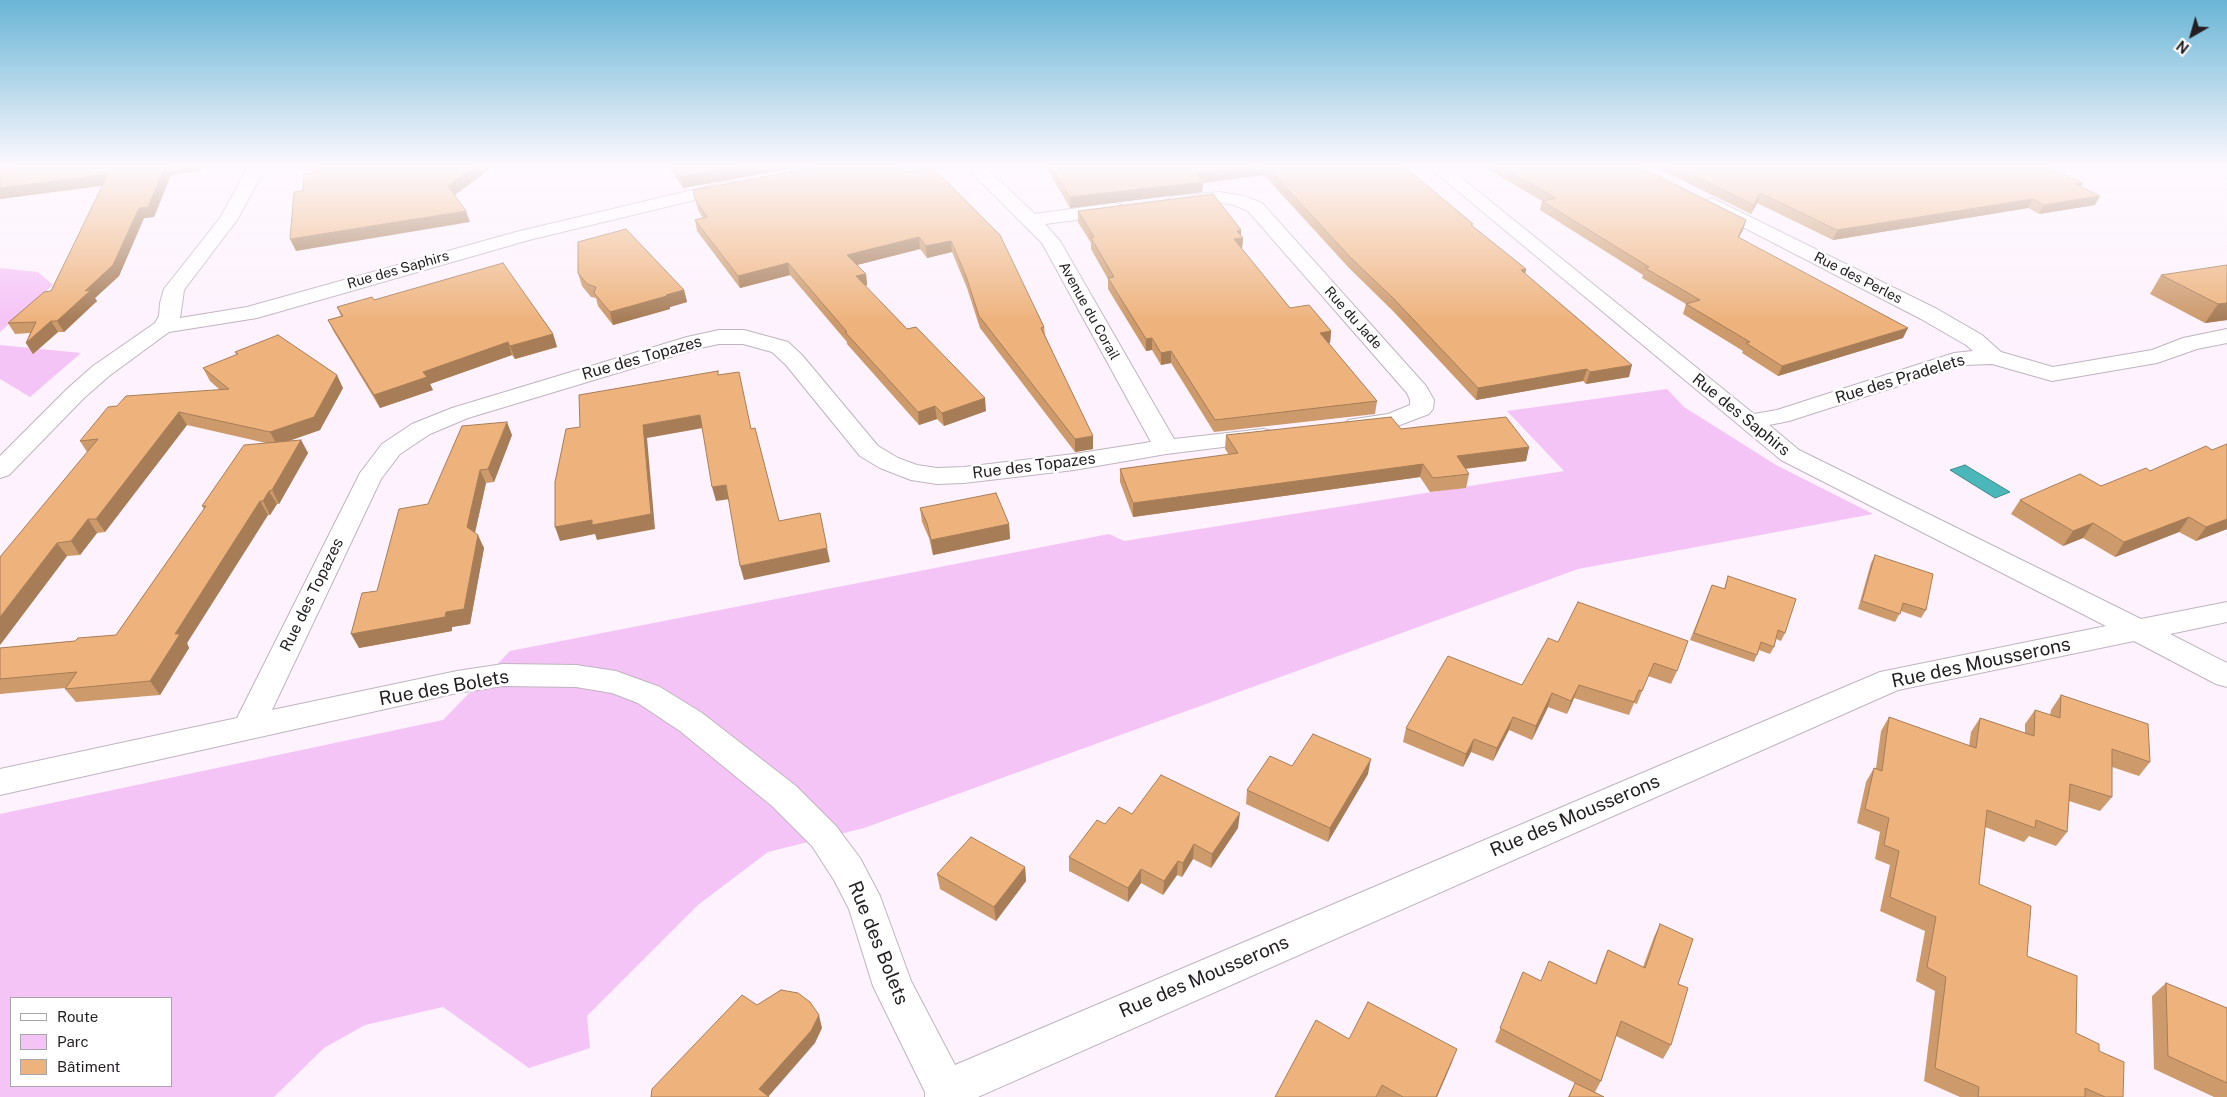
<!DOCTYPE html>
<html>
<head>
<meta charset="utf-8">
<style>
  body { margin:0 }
  #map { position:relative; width:2227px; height:1097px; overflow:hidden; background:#fdf2fd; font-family:"Public Sans",sans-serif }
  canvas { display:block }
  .legend { position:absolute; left:10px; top:997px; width:162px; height:90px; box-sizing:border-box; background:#fff; border:1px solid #a7a5a7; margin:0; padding:6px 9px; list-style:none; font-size:15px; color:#221e22 }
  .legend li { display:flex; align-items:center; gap:10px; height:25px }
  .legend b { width:25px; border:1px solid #a7a5a7 }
  .north { position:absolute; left:2167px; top:10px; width:50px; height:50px; -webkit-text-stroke:4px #fff; paint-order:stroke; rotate:218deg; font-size:14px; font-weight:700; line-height:20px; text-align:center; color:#221e22 }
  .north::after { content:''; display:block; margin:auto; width:18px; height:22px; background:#221e22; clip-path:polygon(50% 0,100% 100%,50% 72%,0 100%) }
</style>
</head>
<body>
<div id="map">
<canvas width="2227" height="1097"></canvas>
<ul class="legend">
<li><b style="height:6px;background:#fff"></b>Route</li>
<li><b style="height:14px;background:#f5c4f7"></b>Parc</li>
<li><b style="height:14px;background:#eeb37d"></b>Bâtiment</li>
</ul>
<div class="north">N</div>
</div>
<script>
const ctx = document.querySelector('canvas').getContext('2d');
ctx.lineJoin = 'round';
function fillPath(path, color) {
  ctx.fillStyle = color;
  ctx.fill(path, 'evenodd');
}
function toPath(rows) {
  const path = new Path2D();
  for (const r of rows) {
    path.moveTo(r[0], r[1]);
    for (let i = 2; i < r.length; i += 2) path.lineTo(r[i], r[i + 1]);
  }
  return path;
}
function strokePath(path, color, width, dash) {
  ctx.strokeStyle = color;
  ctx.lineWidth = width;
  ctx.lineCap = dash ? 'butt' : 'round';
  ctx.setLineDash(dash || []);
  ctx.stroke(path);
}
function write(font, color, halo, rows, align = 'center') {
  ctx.font = font + ' "Public Sans",sans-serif';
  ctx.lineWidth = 5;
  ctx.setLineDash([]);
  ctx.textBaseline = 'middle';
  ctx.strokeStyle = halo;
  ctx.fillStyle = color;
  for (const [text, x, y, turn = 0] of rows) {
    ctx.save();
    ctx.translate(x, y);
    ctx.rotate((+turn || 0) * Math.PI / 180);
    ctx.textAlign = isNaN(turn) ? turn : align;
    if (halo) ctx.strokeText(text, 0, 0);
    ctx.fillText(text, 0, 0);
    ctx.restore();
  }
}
fillPath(toPath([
  [0,268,38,272,53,285,0,332],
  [0,345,81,353,30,397,0,379],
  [1667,389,1684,407,1776,465,1873,514,1578,569,864,828,768,852,698,905,587,1016,590,1048,529,1068,443,1007,365,1025,324,1048,274,1097,0,1097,0,814,443,720,510,651,1109,534,1124,541,1564,471,1507,411],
  [11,998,171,998,171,1086,11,1086]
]), '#f5c4f7');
const water = toPath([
  [1965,465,2010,492,1995,498,1950,470,1965,465]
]);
fillPath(water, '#4bb7bb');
strokePath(water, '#3f898d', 1);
const minor = toPath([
  [248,167,266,167,237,220,184,290,180,318,247,307,516,232,730,181,736,182,739,186,736,190,529,240,257,318,169,332,109,376,84,398,9,475,0,478,0,456,68,388,93,366,155,323,159,316,160,303,164,289,220,218,248,167],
  [966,167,985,167,1035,214,1115,203,1122,205,1124,209,1122,213,1115,215,1045,224,1060,241,1174,439,1263,429,1272,431,1275,436,1272,441,1166,454,1074,470,964,483,937,484,911,480,880,468,860,456,786,365,772,352,743,344,719,344,700,348,468,418,430,434,400,454,381,479,272,710,457,671,503,664,576,665,616,671,660,687,702,713,796,786,836,826,860,858,880,896,911,981,955,1065,1880,672,2106,626,1781,460,1429,167,1448,167,1754,414,1777,410,1954,353,1973,351,1966,345,1921,319,1706,208,1703,204,1706,200,1712,198,1937,309,1982,335,2001,352,2053,367,2152,350,2183,338,2227,329,2227,343,2197,349,2157,363,2052,381,1992,364,1964,365,1789,421,1769,425,1799,450,2141,619,2227,602,2227,622,2170,634,2227,663,2227,687,2216,684,2134,641,1898,690,978,1097,925,1097,925,1092,873,986,849,909,834,880,812,846,772,806,680,731,638,703,612,693,576,687,503,686,457,693,0,795,0,769,237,718,360,473,382,444,412,424,452,408,687,337,719,330,744,330,788,342,802,355,878,446,898,458,917,465,937,468,964,467,1074,454,1151,442,1042,243,966,167],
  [1219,192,1244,196,1262,203,1426,386,1434,400,1433,409,1429,414,1392,428,1357,432,1348,430,1345,425,1348,420,1388,414,1410,405,1410,400,1407,393,1248,211,1234,205,1219,202,1177,206,1171,205,1168,201,1171,197,1177,196,1219,192]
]);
strokePath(minor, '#bfb4bf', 2);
fillPath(minor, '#fff');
fillPath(toPath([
  [21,167,203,167,201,171,171,175,154,217,144,218,119,276,95,298,97,301,64,332,58,332,33,354,26,343,30,333,15,334,8,323,51,291,102,186,0,199,0,169],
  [669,167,800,167,683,188],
  [1046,167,1405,167,1472,226,1526,269,1525,274,1629,377,1586,384,1583,381,1476,400,1393,311,1349,268,1264,175,1203,183,1202,192,1070,208],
  [1484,167,1640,167,1746,220,1743,230,1739,237,1903,338,1778,376,1742,353,1743,351,1683,314,1686,304,1642,278,1643,275,1540,210,1542,201],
  [1655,167,2047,167,2083,183,2081,187,2095,205,2039,214,2028,208,1833,240,1757,203,1751,214],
  [905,172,1044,327,1045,335,1093,449,1075,452,980,328,967,288,952,252,927,258,920,249,857,265,866,274,867,285,865,286,986,411,944,426,937,419,919,425,847,344,847,342,790,275,740,288,697,231,695,220,703,218,698,210,693,190],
  [1078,211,1241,230,1241,235,1243,238,1242,249,1290,308,1331,331,1330,343,1328,343,1377,401,1375,414,1214,432,1171,363,1161,365,1152,350,1146,351,1108,289,1108,279,1091,249,1091,243,1078,222],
  [2227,265,2227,320,2205,323,2150,294,2161,275],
  [578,273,684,290,687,302,670,307,670,309,613,325,598,306,596,298,591,297,582,286],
  [374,300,553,334,557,347,515,359,512,355,430,384,433,390,380,408,334,332,328,320,341,316,337,307],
  [235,352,343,388,320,430,289,441,301,440,308,453,279,504,277,504,270,515,268,515,187,643,189,648,160,695,76,702,65,689,65,688,0,694,0,648,75,641,116,635,204,509,202,506,266,443,187,425,105,532,97,533,80,555,67,556,0,645,87,452,80,441,117,406,220,390,210,381,203,368,237,355],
  [1401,429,1529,447,1526,461,1465,469,1469,474,1466,488,1430,492,1420,477,1133,517,1120,482,1120,469,1229,455,1225,449,1226,435],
  [512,435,494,482,486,483,475,533,484,548,470,624,452,627,452,631,359,648,428,504],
  [2212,450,2227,529,2196,541,2179,532,2115,557,2083,538,2063,546,2011,514,2020,500,2101,486,2150,471],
  [920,508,1009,524,1010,539,933,555,929,538,922,522],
  [1875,555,1926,610,1921,618,1901,611,1895,622,1858,609,1871,563],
  [1728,576,1785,633,1781,641,1776,639,1774,647,1770,654,1759,650,1754,662,1690,640,1712,585,1724,589],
  [1578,602,1677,671,1671,684,1648,676,1637,704,1634,703,1629,715,1574,698,1567,714,1548,707,1532,740,1509,730,1493,761,1471,752,1463,767,1403,742,1406,728,1522,685,1558,642],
  [2061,695,2150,762,2139,776,2112,767,2112,797,2100,811,2069,801,2067,832,2056,846,2029,836,2024,842,1985,827,1979,884,2027,956,2076,1033,2099,1051,2123,1097,1960,1097,1924,1081,1935,991,1916,981,1925,931,1880,911,1890,865,1875,859,1880,832,1857,823,1866,782,1874,768,1876,768,1881,731,1889,717,1969,746,1971,732,1980,718,2025,733,2025,724,2035,710,2050,715,2051,710],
  [1292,766,1368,774,1328,842,1246,804,1247,790],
  [1132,814,1238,828,1211,868,1193,859,1182,877,1177,875,1163,895,1141,883,1128,902,1069,871,1069,857,1105,824],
  [1025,867,1026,881,996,921,940,889,937,874],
  [1660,924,1678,984,1671,1045,1663,1059,1616,1036,1601,1081,1595,1092,1604,1097,1568,1097,1575,1083,1495,1042,1523,972,1541,981,1595,984,1602,964,1608,950,1643,967,1654,937],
  [2166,983,2227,1008,2227,1097,2214,1097,2154,1069,2152,996],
  [1349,1039,1452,1062,1437,1097,1275,1097]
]), '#cd9a6c');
fillPath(toPath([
  [165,167,203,167,201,171,171,175,154,217,144,218,119,276,95,298,97,301,64,332,57,321,85,291],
  [475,167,493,167,452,197,448,186],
  [737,167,800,167,683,188,680,177],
  [1251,167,1265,167,1264,175,1203,183,1202,192,1070,208,1070,197,1196,173],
  [108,174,113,184,0,199,0,188],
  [2083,183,2078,192,2075,184],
  [1760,193,1757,203,1751,214,1754,205],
  [2100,196,2095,205,2039,214,2044,205],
  [2033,199,2028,208,1833,240,1837,230],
  [466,211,470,222,296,251,290,239],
  [1746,220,1743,230,1734,246,1738,237],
  [1241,230,1241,238,1243,238,1242,249,1233,250,1234,239,1237,231],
  [919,237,920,249,849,267,847,255],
  [951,241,952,252,927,258,926,246],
  [788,263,790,275,740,288,738,276],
  [1526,269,1524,280,1521,270],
  [866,274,867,285,857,288,856,276],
  [684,290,687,302,670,307,670,309,613,325,610,312,666,295],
  [2227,303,2227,320,2205,323,2218,304],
  [51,321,58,332,33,354,26,343],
  [1908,328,1903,338,1778,376,1782,366],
  [1331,331,1330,343,1319,345,1320,333],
  [553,334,557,347,515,359,510,346],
  [1152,338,1152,350,1146,351,1146,339],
  [508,342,512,355,430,384,433,390,380,408,374,395,423,372],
  [1171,351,1171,363,1161,365,1161,353],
  [1632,365,1629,377,1586,384,1590,372],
  [1587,369,1583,381,1476,400,1478,388],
  [337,375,343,388,320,430,277,445,270,432],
  [985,398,986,411,944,426,942,413],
  [935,406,937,419,919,425,918,412],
  [179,412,187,425,105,532,96,519],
  [700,415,703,428,647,438,655,529,597,540,595,534,560,541,555,527,643,425],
  [507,422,512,435,494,482,488,469],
  [1093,436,1093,449,1075,452,1075,439],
  [301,440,308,453,279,504,272,490],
  [1529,447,1526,461,1454,470,1457,456],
  [1423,464,1420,477,1133,517,1133,503],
  [480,470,486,483,473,541,467,527],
  [726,485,730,499,716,501,712,487],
  [269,491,277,504,270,515,263,501],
  [260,501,268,515,187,643,189,648,160,695,150,681,175,634],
  [2189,517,2179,532,2115,557,2124,542],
  [88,519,97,533,80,555,71,541],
  [2227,519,2227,529,2196,541,2206,527],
  [2093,523,2083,538,2063,546,2073,531],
  [1009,524,1010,539,933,555,931,540],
  [478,535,484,548,470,624,452,627,452,631,359,648,351,634,446,612],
  [57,543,67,556,0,645,0,617],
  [827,548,830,562,744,580,740,566],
  [1579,685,1574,698,1567,714,1571,701],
  [1552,693,1548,707,1532,740,1536,726],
  [1513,717,1509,730,1493,761,1497,748],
  [1474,739,1471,752,1463,767,1466,754],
  [1371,759,1368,774,1328,842,1330,828],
  [1240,813,1238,828,1211,868,1212,854],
  [1194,844,1193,859,1182,877,1183,863],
  [1178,861,1177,875,1163,895,1164,881],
  [1025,867,1026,881,996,921,994,907],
  [1141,869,1141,883,1128,902,1128,888],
  [819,1015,822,1028,815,1043,768,1097,759,1089],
  [1457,1049,1452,1062,1437,1097,1436,1097]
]), '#a77d58');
const building = toPath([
  [21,167,165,167,148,207,139,208,113,265,85,291,91,290,57,321,51,321,26,343,36,322,8,323,44,292,51,291,108,174,0,188,0,169,21,167],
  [314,167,475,167,448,186,466,211,290,239,294,192,303,191,304,174,313,173,314,167],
  [674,167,737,167,680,177,674,167],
  [817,167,901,167,905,172,932,167,1000,235,1044,327,1041,328,1093,436,1075,439,979,316,966,276,951,241,926,246,919,237,847,255,866,274,856,276,907,329,916,327,985,398,942,413,935,406,918,412,845,332,847,332,788,263,738,276,695,220,707,217,695,199,693,190,817,167],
  [1051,167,1251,167,1196,173,1203,182,1070,197,1051,167],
  [1267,167,1405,167,1473,224,1471,225,1526,269,1521,270,1632,365,1590,372,1587,369,1478,388,1394,299,1350,257,1267,167],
  [1501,167,1640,167,1746,220,1738,237,1908,328,1782,366,1746,343,1750,342,1686,304,1700,300,1645,268,1649,267,1542,201,1556,198,1501,167],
  [1676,167,2047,167,2083,183,2075,184,2100,196,2044,205,2033,199,1837,230,1760,193,1754,205,1676,167],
  [1213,194,1241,230,1237,231,1243,238,1234,239,1290,308,1309,305,1331,331,1320,333,1377,401,1215,420,1171,351,1161,353,1152,338,1146,339,1108,278,1114,277,1091,238,1094,237,1078,211,1213,194],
  [626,229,684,290,666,295,667,296,610,312,594,293,596,287,587,284,578,273,578,242,626,229],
  [503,263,553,334,510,346,508,342,423,372,427,377,374,395,328,320,343,316,337,307,372,297,374,300,503,263],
  [2227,265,2227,303,2218,304,2161,275,2227,265],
  [278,335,337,375,314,417,270,432,179,412,96,519,88,519,71,541,57,543,0,617,0,557,98,439,80,441,108,407,117,406,126,396,229,389,203,368,238,354,235,352,278,335],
  [718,371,718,375,739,372,751,429,755,428,779,521,820,513,827,548,740,566,726,485,712,487,700,415,643,425,651,514,592,525,592,520,555,527,555,482,566,429,580,427,579,395,718,371],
  [1391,417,1401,429,1506,417,1529,447,1457,456,1469,474,1433,478,1423,464,1133,503,1120,469,1238,453,1226,435,1391,417],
  [507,422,488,469,480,470,467,527,478,535,464,609,446,612,445,617,351,634,362,593,377,591,399,509,428,504,462,426,507,422],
  [301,440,272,490,269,491,263,501,260,501,175,634,180,634,150,681,65,689,77,672,0,679,0,648,75,641,78,638,116,635,206,506,202,506,244,445,301,440],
  [2227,444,2227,519,2206,527,2189,517,2124,542,2093,523,2073,531,2020,500,2080,474,2101,486,2146,468,2150,471,2206,446,2212,450,2227,444],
  [996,493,1009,524,931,540,927,523,920,508,996,493],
  [1875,555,1933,574,1926,610,1903,603,1900,614,1862,601,1875,555],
  [1728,576,1796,599,1785,633,1778,630,1774,647,1761,642,1757,655,1694,633,1712,585,1725,589,1728,576],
  [1578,602,1688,641,1677,671,1654,663,1642,691,1639,690,1634,702,1579,685,1571,701,1552,693,1536,726,1513,717,1497,748,1474,739,1466,754,1406,728,1448,656,1522,685,1548,638,1558,642,1578,602],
  [2061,695,2148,724,2150,762,2112,749,2112,797,2070,784,2067,832,2036,820,2035,828,1987,810,1979,884,2031,906,2027,956,2077,976,2076,1033,2099,1044,2099,1051,2124,1062,2123,1097,2105,1097,2085,1088,2085,1097,1978,1097,1979,1087,1935,1068,1946,977,1927,967,1936,917,1890,897,1899,851,1884,845,1889,818,1865,809,1874,768,1882,771,1889,717,1976,748,1980,718,2034,736,2035,710,2060,718,2061,695],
  [1313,734,1371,759,1330,828,1247,790,1270,756,1292,766,1313,734],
  [1161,775,1240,813,1212,854,1194,844,1183,863,1178,861,1164,881,1141,869,1128,888,1069,857,1097,820,1105,824,1119,807,1132,814,1161,775],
  [971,837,1025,867,994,907,937,874,971,837],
  [1660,924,1693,939,1678,984,1688,988,1671,1045,1621,1021,1601,1081,1500,1028,1523,972,1541,981,1549,961,1596,984,1608,950,1645,968,1660,924],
  [2166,983,2227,1008,2227,1083,2168,1056,2166,983],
  [781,990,798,993,810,1002,819,1015,811,1031,759,1089,769,1097,651,1097,652,1089,742,995,757,1005,781,990],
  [1368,1002,1457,1049,1436,1097,1403,1097,1382,1085,1376,1097,1275,1097,1316,1020,1349,1039,1368,1002],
  [1575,1083,1604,1097,1569,1097,1575,1083]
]);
fillPath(building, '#eeb37d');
strokePath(building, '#a77d58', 1);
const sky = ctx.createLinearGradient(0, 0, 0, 320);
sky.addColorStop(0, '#69b5d6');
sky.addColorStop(0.52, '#fef9fe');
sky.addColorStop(1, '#fef9fe00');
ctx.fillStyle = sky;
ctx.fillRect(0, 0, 2227, 320);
write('14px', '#221e22', '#fff', [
  ["Rue des Saphirs",398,270,-16],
  ["Rue des Perles",1858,278,27],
  ["Avenue du Corail",1089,311,61],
  ["Rue du Jade",1353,318,48]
]);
write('16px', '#221e22', '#fff', [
  ["Rue des Topazes",642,358,-16],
  ["Rue des Pradelets",1900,379,-17],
  ["Rue des Saphirs",1741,415,39],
  ["Rue des Topazes",1034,466,-7],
  ["Rue des Topazes",312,595,-64]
]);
write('19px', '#221e22', '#fff', [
  ["Rue des Mousserons",1981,663,-12],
  ["Rue des Bolets",444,688,-10],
  ["Rue des Mousserons",1575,816,-23],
  ["Rue des Bolets",878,943,68],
  ["Rue des Mousserons",1204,977,-23]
]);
</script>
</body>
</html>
